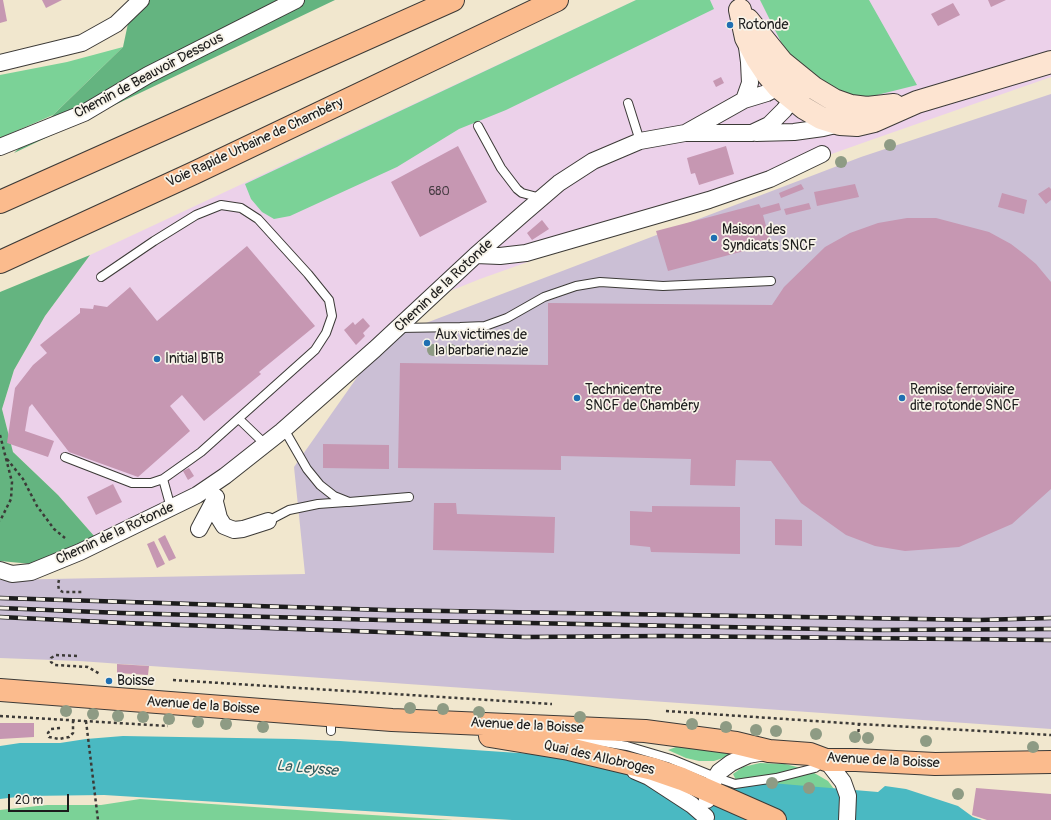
<!DOCTYPE html>
<html>
<head>
<meta charset="utf-8">
<style>
  body { margin:0 }
  #map { position:relative; width:1051px; height:820px; overflow:hidden; background:#f1e7ce; font-family:Pangolin,sans-serif }
  canvas { display:block }
  .scale { position:absolute; left:8px; top:794px; width:61px; height:18px; box-sizing:border-box; border:2px solid #1c1c1c; border-top:0; padding-left:5px; font-size:12px; line-height:14px; white-space:nowrap; color:#1c1c1c; -webkit-text-stroke:3px #f7f3e8; paint-order:stroke }
</style>
</head>
<body>
<div id="map">
<canvas width="1051" height="820"></canvas>
<div class="scale">20 m</div>
</div>
<script>
const ctx = document.querySelector('canvas').getContext('2d');
ctx.lineJoin = 'round';
function fillPath(path, color) {
  ctx.fillStyle = color;
  ctx.fill(path, 'evenodd');
}
function toPath(rows) {
  const path = new Path2D();
  for (const r of rows) {
    path.moveTo(r[0], r[1]);
    for (let i = 2; i < r.length; i += 2) path.lineTo(r[i], r[i + 1]);
  }
  return path;
}
function strokePath(path, color, width, dash) {
  ctx.strokeStyle = color;
  ctx.lineWidth = width;
  ctx.lineCap = dash ? 'butt' : 'round';
  ctx.setLineDash(dash || []);
  ctx.stroke(path);
}
function write(font, color, halo, rows, align = 'center') {
  ctx.font = font + ' Pangolin,sans-serif';
  ctx.lineWidth = 3.5;
  ctx.setLineDash([]);
  ctx.textBaseline = 'middle';
  ctx.strokeStyle = halo;
  ctx.fillStyle = color;
  for (const [text, x, y, turn = 0] of rows) {
    ctx.save();
    ctx.translate(x, y);
    ctx.rotate((+turn || 0) * Math.PI / 180);
    ctx.textAlign = isNaN(turn) ? turn : align;
    if (halo) ctx.strokeText(text, 0, 0);
    ctx.fillText(text, 0, 0);
    ctx.restore();
  }
}
fillPath(toPath([
  [636,0,1051,0,1051,77,871,140,480,279,445,293,233,463,188,493,95,537,58,495,13,452,2,409,14,370,45,316,90,255]
]), '#ecd1ea');
fillPath(toPath([
  [1051,94,1051,729,79,661,0,658,0,580,305,574,294,467,384,339,861,157]
]), '#cbbfd5');
fillPath(toPath([
  [636,0,710,0,714,9,506,110,459,129,397,167,290,216,274,219,262,212,251,199,245,184],
  [760,0,869,0,917,85,865,98,840,95,795,62,781,42],
  [123,47,53,115,0,138,0,75,67,62],
  [676,747,717,748,727,751,729,756,714,761,699,761,686,758,668,750],
  [760,763,785,764,809,770,828,781,837,793,737,782,733,774,743,767],
  [140,799,340,813,453,820,0,820,0,810,47,805,101,805]
]), '#7bd297');
fillPath(toPath([
  [133,0,335,0,14,153,123,47],
  [90,255,45,316,14,370,2,409,13,452,58,495,95,537,32,564,0,561,0,292]
]), '#64b480');
fillPath(toPath([
  [123,736,294,739,340,741,578,757,616,770,878,792,885,786,906,789,958,806,973,817,982,820,512,820,104,795,25,796,0,799,0,746,20,743,60,743,86,739]
]), '#4ab9c2');
fillPath(toPath([
  [0,0,3,0,7,21,0,23],
  [42,0,62,0,46,8],
  [988,0,1006,0,991,7],
  [953,3,960,15,938,26,931,14],
  [721,77,724,83,716,87,713,81],
  [458,146,487,202,420,237,391,182],
  [726,146,734,174,699,185,695,173,691,174,687,158],
  [801,184,804,189,781,198,779,193],
  [855,184,859,197,817,206,814,192],
  [1049,187,1051,189,1051,200,1046,204,1038,194],
  [1002,193,1027,200,1024,214,998,207],
  [779,203,781,210,763,215,771,244,668,271,656,231,759,204,761,208],
  [809,203,811,209,786,215,784,209],
  [907,218,936,218,989,232,1011,244,1024,254,1036,264,1051,282,1051,489,1012,524,959,547,905,551,875,546,846,535,801,503,771,461,736,460,735,486,690,485,691,459,561,456,561,470,398,468,400,363,548,365,548,303,772,305,784,287,825,247,850,233,878,223],
  [542,220,549,229,532,240,527,233],
  [247,246,315,326,259,372,261,374,204,421,182,395,170,406,190,431,138,477,69,452,32,404,29,407,25,431,54,441,48,457,7,443,15,388,33,365,47,353,40,345,80,313,80,308,93,309,94,305,107,307,130,287,157,321],
  [363,318,370,326,363,333,365,336,356,345,344,330,353,322,355,325],
  [323,444,389,445,389,469,323,468],
  [189,468,194,476,188,480,183,471],
  [113,484,122,502,96,515,87,497],
  [434,503,456,503,457,514,555,517,554,553,433,550],
  [652,506,740,507,740,554,651,552,650,547,630,545,630,511,652,512],
  [775,519,802,520,802,546,775,545],
  [165,535,176,558,169,561,158,539],
  [154,541,165,564,157,568,147,544],
  [117,664,149,666,148,675,117,673],
  [0,723,34,723,34,737,0,739],
  [976,788,1051,794,1051,820,987,820,972,815]
]), '#c697b2');
const lane = toPath([
  [628,103,640,141],
  [478,126,501,168,517,189,522,193,541,198],
  [399,328,460,327,485,326,507,318,544,297,576,286,600,282,663,286,771,281],
  [239,419,265,444],
  [282,431,288,436,307,469,320,485,334,496,349,502,409,497],
  [65,457,132,483,151,483,163,479,201,452,315,350,326,333,332,316,329,300,308,274,258,219,241,208,221,205,196,215,154,241,101,277],
  [163,479,171,508],
  [268,521,289,510,318,504,346,502],
  [331,731,331,716],
  [578,738,627,746,671,759,715,777,735,784,776,778,815,768,823,762]
]);
const street = toPath([
  [0,63,82,43,116,24,141,0],
  [744,100,750,83,749,62,747,47],
  [687,132,744,100,767,93,778,87,789,85],
  [756,133,794,132,823,128,840,124],
  [0,147,84,113,148,75,296,0],
  [476,255,500,256,526,253,709,200,770,179,822,154],
  [215,502,219,518,224,526,234,530,243,529,268,521],
  [199,529,216,497],
  [0,570,12,574,31,572,80,552,197,495,225,476,282,431,375,349,476,255,524,213,559,183,593,161,640,141,685,133,752,133,769,125,784,110,787,106,794,87],
  [826,760,843,782,848,796,847,820],
  [635,771,649,777,692,805,706,817],
  [707,800,707,791,719,772,731,763,748,755,765,752]
]);
const secondary = toPath([
  [740,10,746,38,757,59,767,74,778,87,804,108,821,118,840,124,857,125,874,121,917,102,1051,62],
  [748,20,782,62,814,88,834,100,851,106,867,108,894,105]
]);
const primary = toPath([
  [0,690,392,720,645,731,736,743,769,751,810,754,826,760,856,760,935,764,1051,762],
  [490,736,569,749,653,769,682,779,775,820]
]);
const highway = toPath([
  [0,202,453,0],
  [0,262,194,173,557,0]
]);
strokePath(lane, '#3c3a37', 10);
strokePath(street, '#3c3a37', 18);
strokePath(secondary, '#3c3a37', 24);
strokePath(primary, '#3c3a37', 24);
strokePath(highway, '#3c3a37', 24);
strokePath(toPath([
  [0,435,12,482,11,499,0,521],
  [7,459,23,479,37,506,54,529,65,538],
  [59,580,58,584,59,590,63,592,82,592],
  [77,656,56,655,51,658,51,662,55,665,88,667,100,674],
  [173,680,552,704],
  [666,711,859,724,1051,735],
  [0,716,168,726],
  [86,721,98,820],
  [60,728,51,729,48,733,49,737,59,739,69,737,73,733,73,721],
  [858,738,859,724]
]), '#3c3a37', 2.5, [3, 3]);
strokePath(lane, '#fff', 8);
strokePath(street, '#fff', 16);
strokePath(secondary, '#fde4d1', 22);
strokePath(primary, '#fbbb8d', 22);
strokePath(highway, '#fbbb8d', 22);
const rail = toPath([
  [0,598,385,610,979,620,1051,618],
  [0,608,121,613,382,620,872,630,1051,629],
  [0,617,124,623,525,637,665,636,1051,640]
]);
strokePath(rail, '#1c1c1c', 4.5);
strokePath(rail, '#f7f3e8', 3, [9]);
ctx.fillStyle = '#8e9b84';
for (const [x, y] of [
  [890,145],
  [841,162],
  [433,350],
  [451,350],
  [410,708],
  [443,709],
  [66,711],
  [479,712],
  [93,714],
  [118,716],
  [143,717],
  [580,717],
  [169,719],
  [198,722],
  [226,724],
  [692,724],
  [263,727],
  [726,727],
  [756,730],
  [776,731],
  [816,734],
  [855,737],
  [868,738],
  [926,741],
  [1033,747],
  [772,783],
  [809,788],
  [958,794]
]) {
  ctx.beginPath();
  ctx.arc(x, y, 6, 0, 2 * Math.PI);
  ctx.fill();
}
for (const [x, y, r, color] of [
  [730,25,4,"#1f6fb2"],
  [714,238,4,"#1f6fb2"],
  [427,343,4,"#1f6fb2"],
  [157,359,4,"#1f6fb2"],
  [577,398,4,"#1f6fb2"],
  [902,398,4,"#1f6fb2"],
  [109,681,4,"#1f6fb2"]
]) {
  const dot = new Path2D();
  dot.arc(x, y, r, 0, 2 * Math.PI);
  ctx.fillStyle = color;
  ctx.fill(dot);
  strokePath(dot, '#f7f3e8', 1.5);
}
write('12px', '#463b42', null, [
  ["680",439,192]
]);
write('14px', '#1c1c1c', '#f7f3e8', [
  ["Rotonde",738,25],
  ["Maison des",722,230],
  ["Syndicats SNCF",722,246],
  ["Aux victimes de",435,335],
  ["la barbarie nazie",435,351],
  ["Initial BTB",165,359],
  ["Technicentre",585,390],
  ["SNCF de Chambéry",585,406],
  ["Remise ferroviaire",910,390],
  ["dite rotonde SNCF",910,406],
  ["Boisse",117,681]
], 'left');
write('14px', '#1c1c1c', '#f7f3e8', [
  ["Chemin de Beauvoir Dessous",149,76,-28],
  ["Voie Rapide Urbaine de Chambéry",255,143,-25],
  ["Chemin de la Rotonde",444,286,-43],
  ["Chemin de la Rotonde",115,534,-25],
  ["Avenue de la Boisse",203,706,4],
  ["Avenue de la Boisse",527,726,3],
  ["Quai des Allobroges",599,758,13],
  ["Avenue de la Boisse",883,761,3]
]);
write('italic 15px', '#2e5b5e', '#f7f3e8', [
  ["La Leysse",307,769,5]
]);
</script>
</body>
</html>
